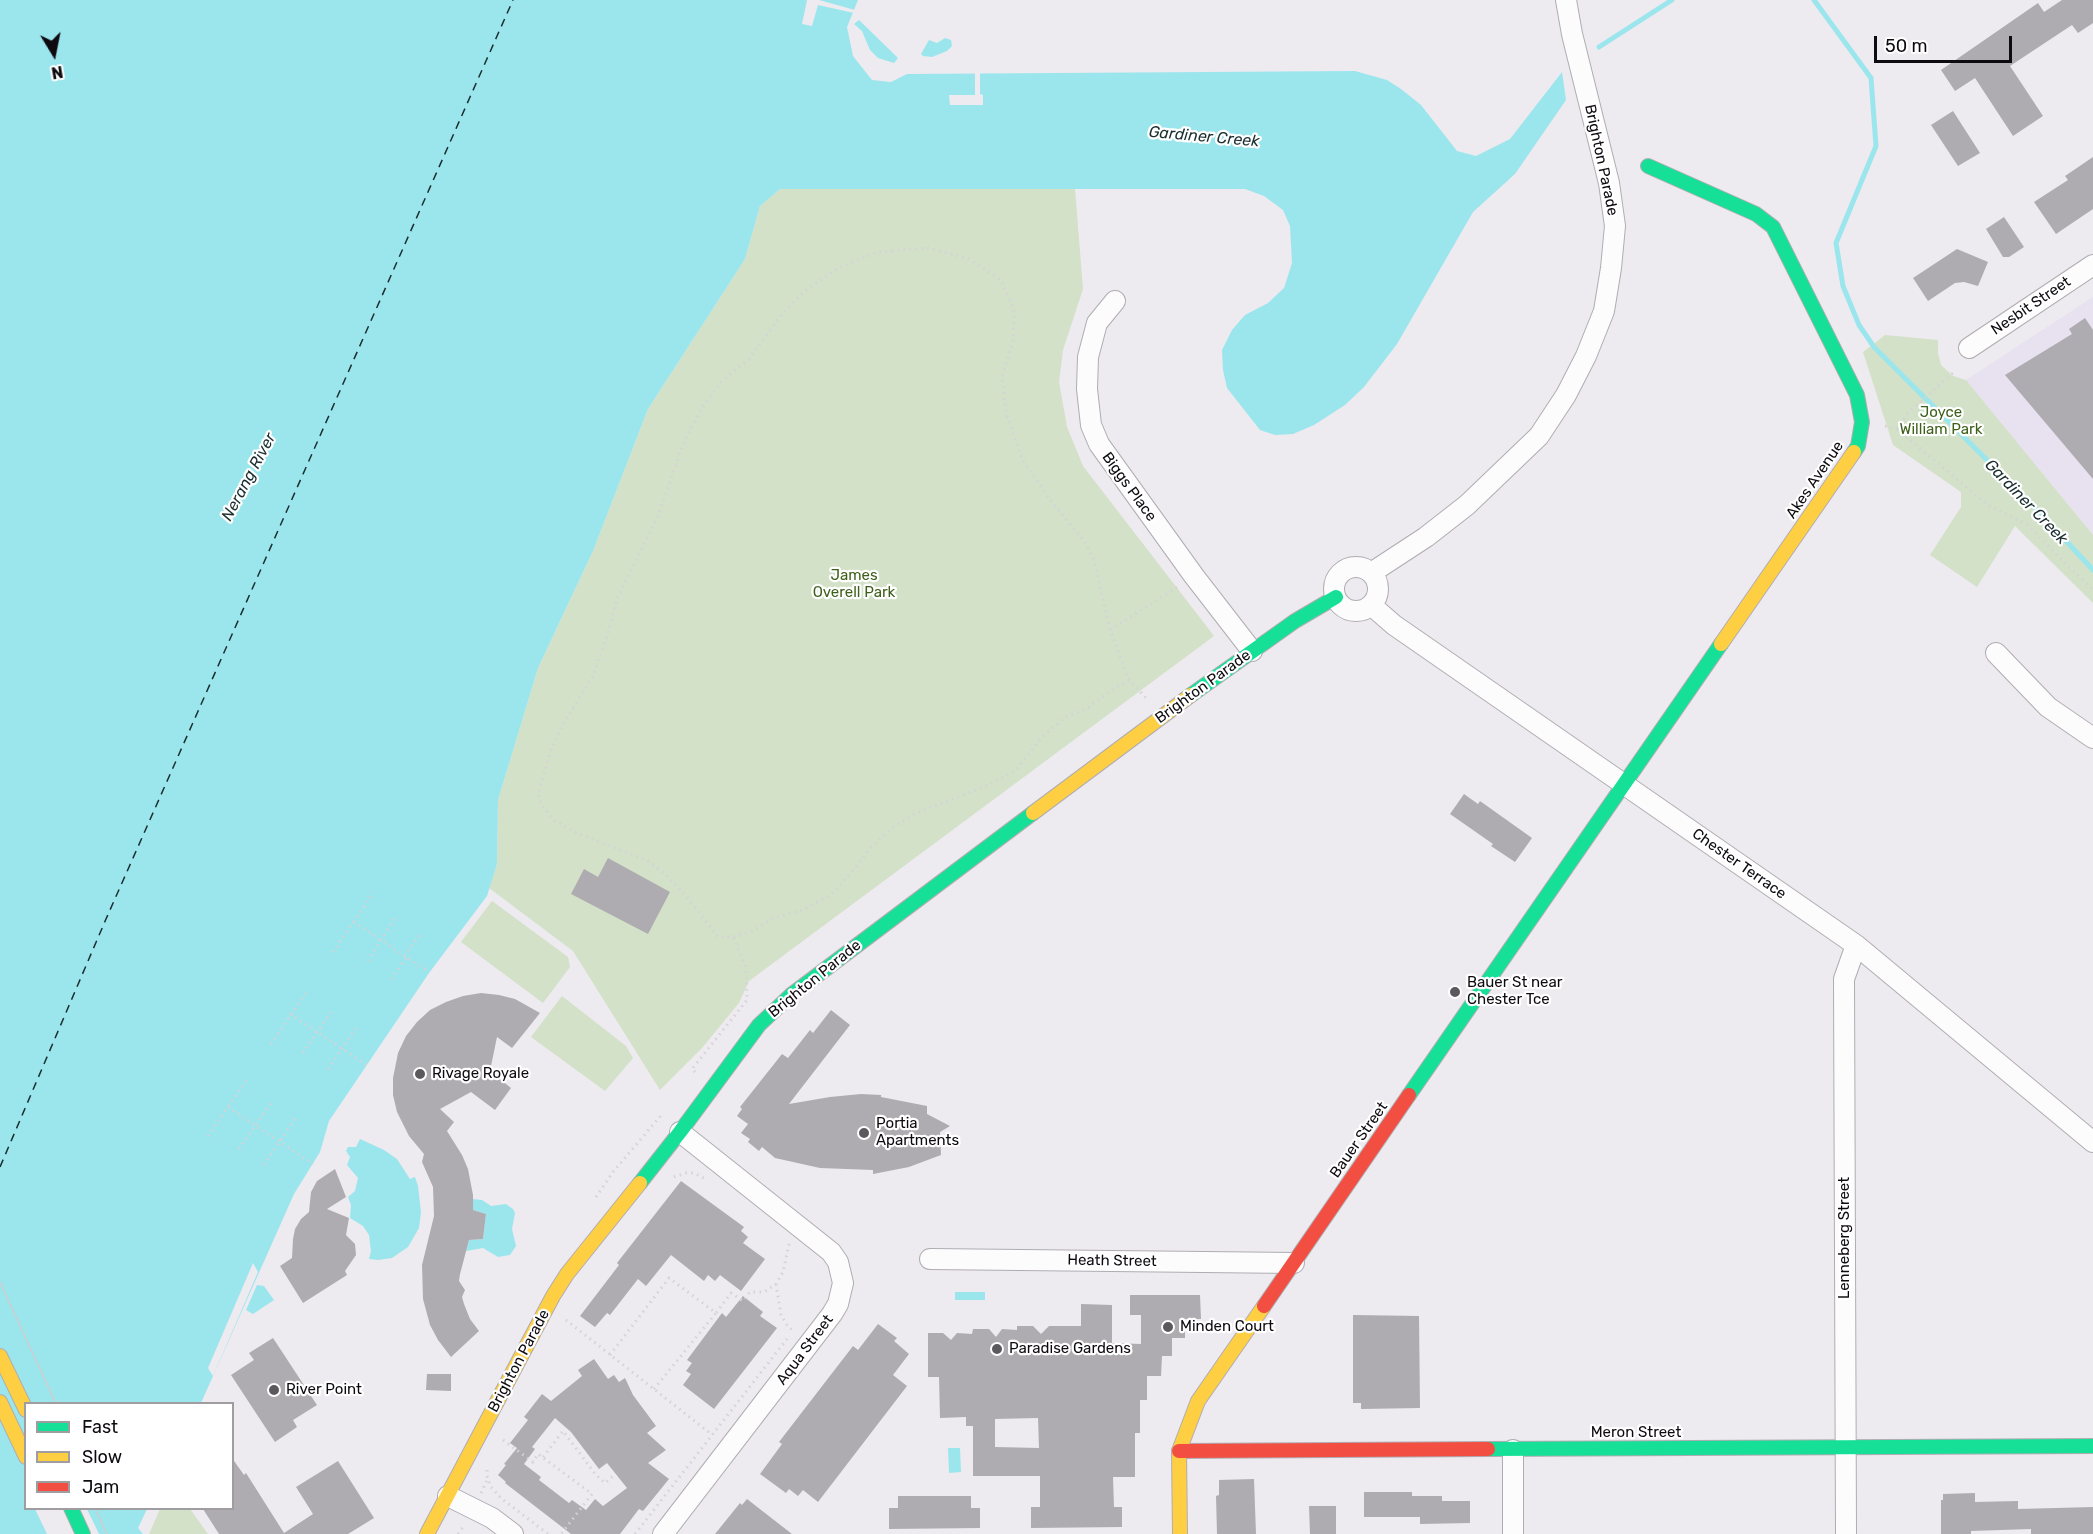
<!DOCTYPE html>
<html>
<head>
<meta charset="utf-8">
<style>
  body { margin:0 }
  #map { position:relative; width:2093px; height:1534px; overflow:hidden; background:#edeaf0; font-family:Rubik,sans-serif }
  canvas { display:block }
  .legend { position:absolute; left:24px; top:1402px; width:210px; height:108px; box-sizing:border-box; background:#fff; border:2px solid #9f9d9f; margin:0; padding:8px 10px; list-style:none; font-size:18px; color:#0e0b10 }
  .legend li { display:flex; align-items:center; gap:12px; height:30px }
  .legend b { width:30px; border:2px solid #9f9d9f }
  .north { position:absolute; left:24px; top:24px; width:60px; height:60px; -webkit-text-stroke:4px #fff; paint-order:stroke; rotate:170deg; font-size:16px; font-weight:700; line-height:24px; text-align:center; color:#0e0b10 }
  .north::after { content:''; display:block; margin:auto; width:21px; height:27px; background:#0e0b10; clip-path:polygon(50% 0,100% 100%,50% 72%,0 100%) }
  .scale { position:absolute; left:1874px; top:36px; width:138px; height:27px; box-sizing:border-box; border:3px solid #0e0b10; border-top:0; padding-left:8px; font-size:18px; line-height:21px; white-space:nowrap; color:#0e0b10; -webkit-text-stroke:4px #fff; paint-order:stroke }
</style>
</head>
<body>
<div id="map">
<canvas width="2093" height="1534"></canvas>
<ul class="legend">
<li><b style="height:8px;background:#16e098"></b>Fast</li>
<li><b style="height:8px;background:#ffcf43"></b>Slow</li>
<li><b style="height:8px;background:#f24e42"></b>Jam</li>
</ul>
<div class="north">N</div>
<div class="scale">50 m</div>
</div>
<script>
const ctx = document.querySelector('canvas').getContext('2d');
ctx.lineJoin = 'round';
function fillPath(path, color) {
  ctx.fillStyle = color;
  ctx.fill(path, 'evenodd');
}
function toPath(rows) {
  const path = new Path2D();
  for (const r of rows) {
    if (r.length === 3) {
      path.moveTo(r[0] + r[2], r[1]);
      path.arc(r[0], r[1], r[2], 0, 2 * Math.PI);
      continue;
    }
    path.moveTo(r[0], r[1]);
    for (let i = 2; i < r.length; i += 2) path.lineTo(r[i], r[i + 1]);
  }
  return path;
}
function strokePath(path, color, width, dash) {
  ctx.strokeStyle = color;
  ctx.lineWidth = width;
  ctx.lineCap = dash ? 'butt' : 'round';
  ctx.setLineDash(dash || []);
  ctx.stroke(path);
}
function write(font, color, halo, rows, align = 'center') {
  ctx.font = font + ' Rubik,sans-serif';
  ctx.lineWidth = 4.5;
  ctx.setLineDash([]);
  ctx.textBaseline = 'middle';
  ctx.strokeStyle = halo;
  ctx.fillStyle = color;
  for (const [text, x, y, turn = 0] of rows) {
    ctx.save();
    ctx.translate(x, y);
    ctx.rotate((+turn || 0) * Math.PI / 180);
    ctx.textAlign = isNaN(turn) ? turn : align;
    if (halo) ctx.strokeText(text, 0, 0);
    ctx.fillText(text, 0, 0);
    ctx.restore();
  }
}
fillPath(toPath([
  [2093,297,2093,535,1966,380]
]), '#e8e1ef');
fillPath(toPath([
  [780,189,1075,189,1083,289,1063,350,1059,382,1067,427,1083,466,1214,636,749,981,739,1003,702,1048,660,1090,573,951,489,888,497,864,498,800,538,668,593,551,648,409,745,259,760,206],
  [1885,335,1938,340,1938,353,1941,365,1953,376,1966,380,2093,535,2093,603,2015,526,1977,587,1930,555,1961,507,1961,492,1893,445,1863,352],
  [492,901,568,957,570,967,543,1003,461,942],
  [562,996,626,1046,633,1058,605,1091,531,1037],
  [160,1508,190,1509,208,1534,149,1534]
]), '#d3e1c8');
fillPath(toPath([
  [0,0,858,0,847,27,853,56,872,80,891,82,907,74,1355,71,1387,80,1401,89,1421,105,1457,151,1476,156,1510,139,1562,72,1566,100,1515,174,1473,212,1397,344,1364,387,1345,405,1314,425,1293,434,1275,435,1260,430,1227,388,1223,370,1222,350,1232,330,1245,315,1268,303,1284,288,1292,263,1290,226,1283,210,1264,196,1245,189,780,189,760,206,745,259,648,409,593,551,538,668,498,800,497,864,487,896,429,973,329,1121,320,1152,294,1194,201,1403,26,1404,26,1508,158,1509,147,1534,0,1534],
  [859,20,898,58,894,63,878,58,870,50,862,31,854,24],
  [945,38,951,40,952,46,947,51,932,57,923,56,921,54,929,40,937,43],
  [360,1139,384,1150,397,1159,410,1179,415,1177,418,1186,421,1212,419,1228,408,1247,392,1258,378,1260,369,1259,371,1251,369,1235,363,1226,350,1218,351,1205,348,1197,355,1191,358,1178,347,1165,350,1157,346,1151,348,1147,356,1147],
  [473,1199,482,1200,491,1206,506,1204,513,1209,515,1213,512,1229,516,1246,510,1255,498,1257,483,1248,466,1251,469,1240,483,1239,486,1214,473,1210],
  [257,1285,264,1286,274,1300,253,1314,246,1310],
  [955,1292,985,1292,985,1300,955,1300],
  [948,1448,960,1448,961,1472,949,1473]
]), '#9be6ed');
fillPath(toPath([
  [807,0,819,0,855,10,854,13,818,5,812,26,802,24],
  [975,70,980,70,980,94,983,95,983,105,950,105,949,95,975,95],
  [253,1263,258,1272,213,1376,208,1368],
  [35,1509,87,1509,99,1534,47,1534],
  [147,1509,160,1509,149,1534,143,1534,138,1528]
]), '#edeaf0');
strokePath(toPath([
  [1814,0,1871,78,1876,146,1836,243,1843,286,1859,325,1874,347,2043,516,2093,570],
  [1599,47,1672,0]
]), '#9be6ed', 5);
strokePath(toPath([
  [0,1167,106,919,513,0]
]), '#1b2f31', 1.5, [8, 6]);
fillPath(toPath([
  [2062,0,2093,0,2093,23,2078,33,2072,25,2010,66,2043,116,2013,136,1975,78,1955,91,1941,70,2038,3,2044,12],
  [1953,111,1980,153,1958,166,1931,125],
  [2093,157,2093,209,2056,234,2034,202,2068,180,2065,176],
  [2004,217,2024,247,2009,257,2003,257,1986,229],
  [1957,249,1988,262,1978,286,1964,282,1955,283,1928,301,1913,278],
  [2085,318,2093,330,2093,479,2005,375,2072,334,2069,329],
  [1464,794,1478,804,1480,801,1532,838,1515,862,1491,846,1493,844,1450,814],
  [608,858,670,892,648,934,571,894,584,869,598,877],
  [481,993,499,995,515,999,540,1013,512,1048,497,1037,490,1071,511,1088,495,1110,471,1092,440,1109,454,1122,447,1131,462,1155,468,1169,473,1195,473,1210,486,1214,483,1239,469,1240,460,1274,459,1281,465,1290,462,1297,464,1304,470,1319,479,1331,451,1357,438,1340,430,1325,423,1299,422,1265,434,1216,433,1187,422,1162,424,1154,409,1136,397,1112,393,1095,393,1078,398,1053,406,1036,417,1022,430,1010,446,1002,463,996],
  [831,1010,850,1025,789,1104,830,1097,861,1094,881,1095,881,1097,927,1106,927,1114,950,1126,940,1132,941,1155,909,1167,873,1174,873,1170,820,1168,775,1158,762,1147,759,1151,748,1142,750,1139,741,1133,748,1124,737,1116,742,1109,740,1107,782,1054,788,1058,810,1030,813,1033],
  [335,1169,346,1197,327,1209,349,1218,346,1235,355,1244,356,1255,345,1271,347,1275,303,1303,280,1266,292,1258,293,1239,295,1229,301,1219,309,1212,311,1192,317,1181],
  [681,1181,744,1227,741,1231,748,1237,743,1243,765,1259,741,1291,720,1275,715,1281,708,1275,704,1281,671,1255,646,1286,638,1279,610,1315,607,1313,595,1327,580,1316,619,1265,617,1263],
  [1130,1295,1200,1295,1201,1319,1185,1319,1185,1338,1172,1338,1172,1356,1162,1356,1161,1376,1147,1376,1147,1400,1140,1400,1140,1433,1135,1433,1135,1477,1113,1477,1114,1507,1122,1507,1122,1527,1031,1528,1031,1507,1040,1507,1040,1476,973,1476,973,1426,966,1426,966,1417,940,1418,939,1377,928,1377,928,1333,943,1333,951,1340,957,1333,972,1334,973,1329,989,1329,996,1337,1002,1329,1017,1330,1017,1326,1033,1326,1041,1334,1049,1326,1081,1326,1081,1304,1112,1305,1112,1343,1141,1344,1141,1315,1130,1315],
  [1038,1418,1039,1448,995,1447,995,1419],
  [743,1296,763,1312,760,1316,777,1328,714,1409,683,1385,691,1374,686,1371,692,1363,687,1360,722,1313,726,1317],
  [1353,1315,1419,1316,1420,1408,1361,1409,1361,1403,1353,1403],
  [878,1324,897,1338,894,1341,909,1354,893,1375,907,1386,818,1502,803,1490,798,1496,789,1489,786,1493,760,1474,782,1444,779,1442,853,1346,858,1350],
  [273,1338,317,1405,293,1420,297,1427,275,1442,231,1375,254,1360,249,1353],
  [594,1359,608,1379,614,1375,619,1382,625,1378,633,1395,656,1426,647,1433,666,1450,648,1463,669,1479,643,1511,639,1509,620,1534,571,1534,505,1483,506,1482,498,1475,506,1465,504,1464,517,1448,510,1443,528,1420,524,1417,542,1394,551,1401,582,1376,578,1370],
  [555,1418,571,1432,599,1469,607,1463,627,1488,603,1506,595,1499,586,1510,572,1500,569,1503,539,1480,541,1477,524,1464,535,1449,532,1447],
  [427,1374,451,1374,451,1391,426,1390],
  [232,1458,244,1475,246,1473,284,1533,313,1514,296,1487,338,1461,374,1518,348,1534,219,1534,203,1509,232,1509],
  [1254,1479,1256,1534,1217,1534,1216,1496,1219,1495,1219,1480],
  [1364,1492,1412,1492,1412,1496,1442,1496,1442,1501,1470,1501,1470,1523,1420,1524,1420,1517,1364,1517],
  [1975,1493,1975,1502,2018,1501,2018,1509,2093,1507,2093,1534,2031,1534,2031,1529,1971,1531,1971,1534,1941,1534,1941,1500,1943,1500,1943,1494],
  [898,1496,971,1496,971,1508,980,1508,980,1528,889,1529,889,1508,898,1508],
  [747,1499,792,1534,715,1534,740,1503,742,1505],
  [1309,1506,1336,1506,1336,1534,1310,1534]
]), '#aeacb1');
const street = toPath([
  [1115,301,1097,323,1088,357,1087,389,1091,425,1099,444,1194,576,1252,651],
  [1969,348,2093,265],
  [1356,589,22],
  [1371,573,1426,537,1467,505,1539,436,1566,395,1586,356,1604,311,1611,268,1615,226,1609,183,1572,34,1566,0],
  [1371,605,1394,625,1856,945,2093,1142],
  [1996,653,2048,707,2093,738],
  [930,1259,1294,1263],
  [1513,1450,1513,1534],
  [448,1496,492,1518,513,1534],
  [663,1534,832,1314,838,1304,843,1283,838,1262,831,1252,680,1132],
  [1846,1534,1844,979,1856,945]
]);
const fast = toPath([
  [1648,166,1756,214,1773,227,1857,395,1862,422,1858,446,1854,452],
  [1191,695,1295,621,1336,597],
  [1409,1095,1721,644],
  [640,1183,680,1132,759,1025,791,995,1033,813],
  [1488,1449,2093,1446],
  [71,1508,83,1534]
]);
const slow = toPath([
  [1721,644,1854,452],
  [1033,813,1191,695],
  [0,1356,26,1410],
  [0,1402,26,1457],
  [427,1534,553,1296,567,1274,640,1183],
  [1180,1534,1179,1451,1198,1401,1264,1306]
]);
const jam = toPath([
  [1264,1306,1409,1095],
  [1179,1451,1488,1449]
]);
strokePath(street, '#b0adb2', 22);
strokePath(fast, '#b0adb2', 16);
strokePath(slow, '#b0adb2', 16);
strokePath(jam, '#b0adb2', 16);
strokePath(toPath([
  [1885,426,1897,429,1989,506,2026,524,2093,590],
  [1897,429,1908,413,1954,372],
  [1110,630,1179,586],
  [1129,680,1110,691,1088,708,1067,716,1042,737,1016,770,991,784,914,814,891,829,872,846,855,868,831,895,802,910,772,919,752,931,733,937,718,937,686,896,664,873,646,860,577,833,555,821,542,806,538,794,551,750,562,726,593,676,608,633,617,599,658,516,683,444,701,409,721,382,749,359,776,322,802,293,838,268,878,252,928,248,969,259,1001,280,1014,310,1013,342,1002,376,1006,413,1022,459,1051,501,1084,541,1094,560,1110,630,1129,680,1147,699],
  [354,922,429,972],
  [333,952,374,892],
  [404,956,422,932],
  [368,961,396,916],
  [391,979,407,957],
  [290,1014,367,1065],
  [271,1044,308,990],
  [303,1053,332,1011],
  [328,1069,357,1027],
  [695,1072,692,1069,747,1000,746,967,733,937],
  [228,1107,313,1164],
  [208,1136,249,1077],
  [239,1149,271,1103],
  [264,1165,295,1119],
  [674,1177,686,1173,694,1173,707,1180],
  [596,1197,613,1172,663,1113],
  [776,1284,781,1315,786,1324,793,1331],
  [566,1320,711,1434],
  [610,1355,669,1278,716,1313,731,1293,743,1301,750,1292,764,1292,776,1284,783,1272,789,1244],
  [654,1389,716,1313],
  [503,1440,533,1462,538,1454,592,1494,561,1534],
  [543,1457,563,1431,596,1475,605,1483,615,1474],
  [487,1470,487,1476,491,1487,502,1499,548,1534],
  [481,1493,488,1478],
  [458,1534,464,1526],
  [635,1534,787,1339]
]), '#d4d3d6', 3, [1.5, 4.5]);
strokePath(street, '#fcfcfd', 20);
strokePath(fast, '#16e098', 14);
strokePath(slow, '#ffcf43', 14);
strokePath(jam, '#f24e42', 14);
strokePath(toPath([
  [0,1282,56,1404],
  [95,1508,107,1534]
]), '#cecdd0', 1.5);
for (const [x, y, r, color] of [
  [1455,992,6,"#5c595e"],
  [420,1074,6,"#5c595e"],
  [864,1133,6,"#5c595e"],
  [1168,1327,6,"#5c595e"],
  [997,1349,6,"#5c595e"],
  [274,1390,6,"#5c595e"]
]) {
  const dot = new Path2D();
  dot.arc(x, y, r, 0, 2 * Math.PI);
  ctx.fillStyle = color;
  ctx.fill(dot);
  strokePath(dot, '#fff', 2);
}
write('15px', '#0e0b10', '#fff', [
  ["Brighton Parade",1601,160,78],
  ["Nesbit Street",2031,306,-34],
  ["Akes Avenue",1815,480,-56],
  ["Biggs Place",1129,487,54],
  ["Brighton Parade",1203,687,-36],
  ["Chester Terrace",1739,864,35],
  ["Brighton Parade",815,979,-39],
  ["Bauer Street",1359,1140,-55],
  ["Lenneberg Street",1845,1238,-90],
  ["Heath Street",1112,1261,1],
  ["Aqua Street",805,1350,-53],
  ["Brighton Parade",519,1361,-62],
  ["Meron Street",1636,1433]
]);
write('15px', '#3f601b', '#fff', [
  ["Joyce",1941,413],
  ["William Park",1941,430],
  ["James",854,576],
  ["Overell Park",854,593]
]);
write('15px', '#0e0b10', '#fff', [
  ["Bauer St near",1467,983],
  ["Chester Tce",1467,1000],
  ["Rivage Royale",432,1074],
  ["Portia",876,1124],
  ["Apartments",876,1141],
  ["Minden Court",1180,1327],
  ["Paradise Gardens",1009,1349],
  ["River Point",286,1390]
], 'left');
write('italic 16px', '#1b2f31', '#fff', [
  ["Gardiner Creek",1204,137,5],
  ["Nerang River",249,477,-62],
  ["Gardiner Creek",2026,502,46]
]);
</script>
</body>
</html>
